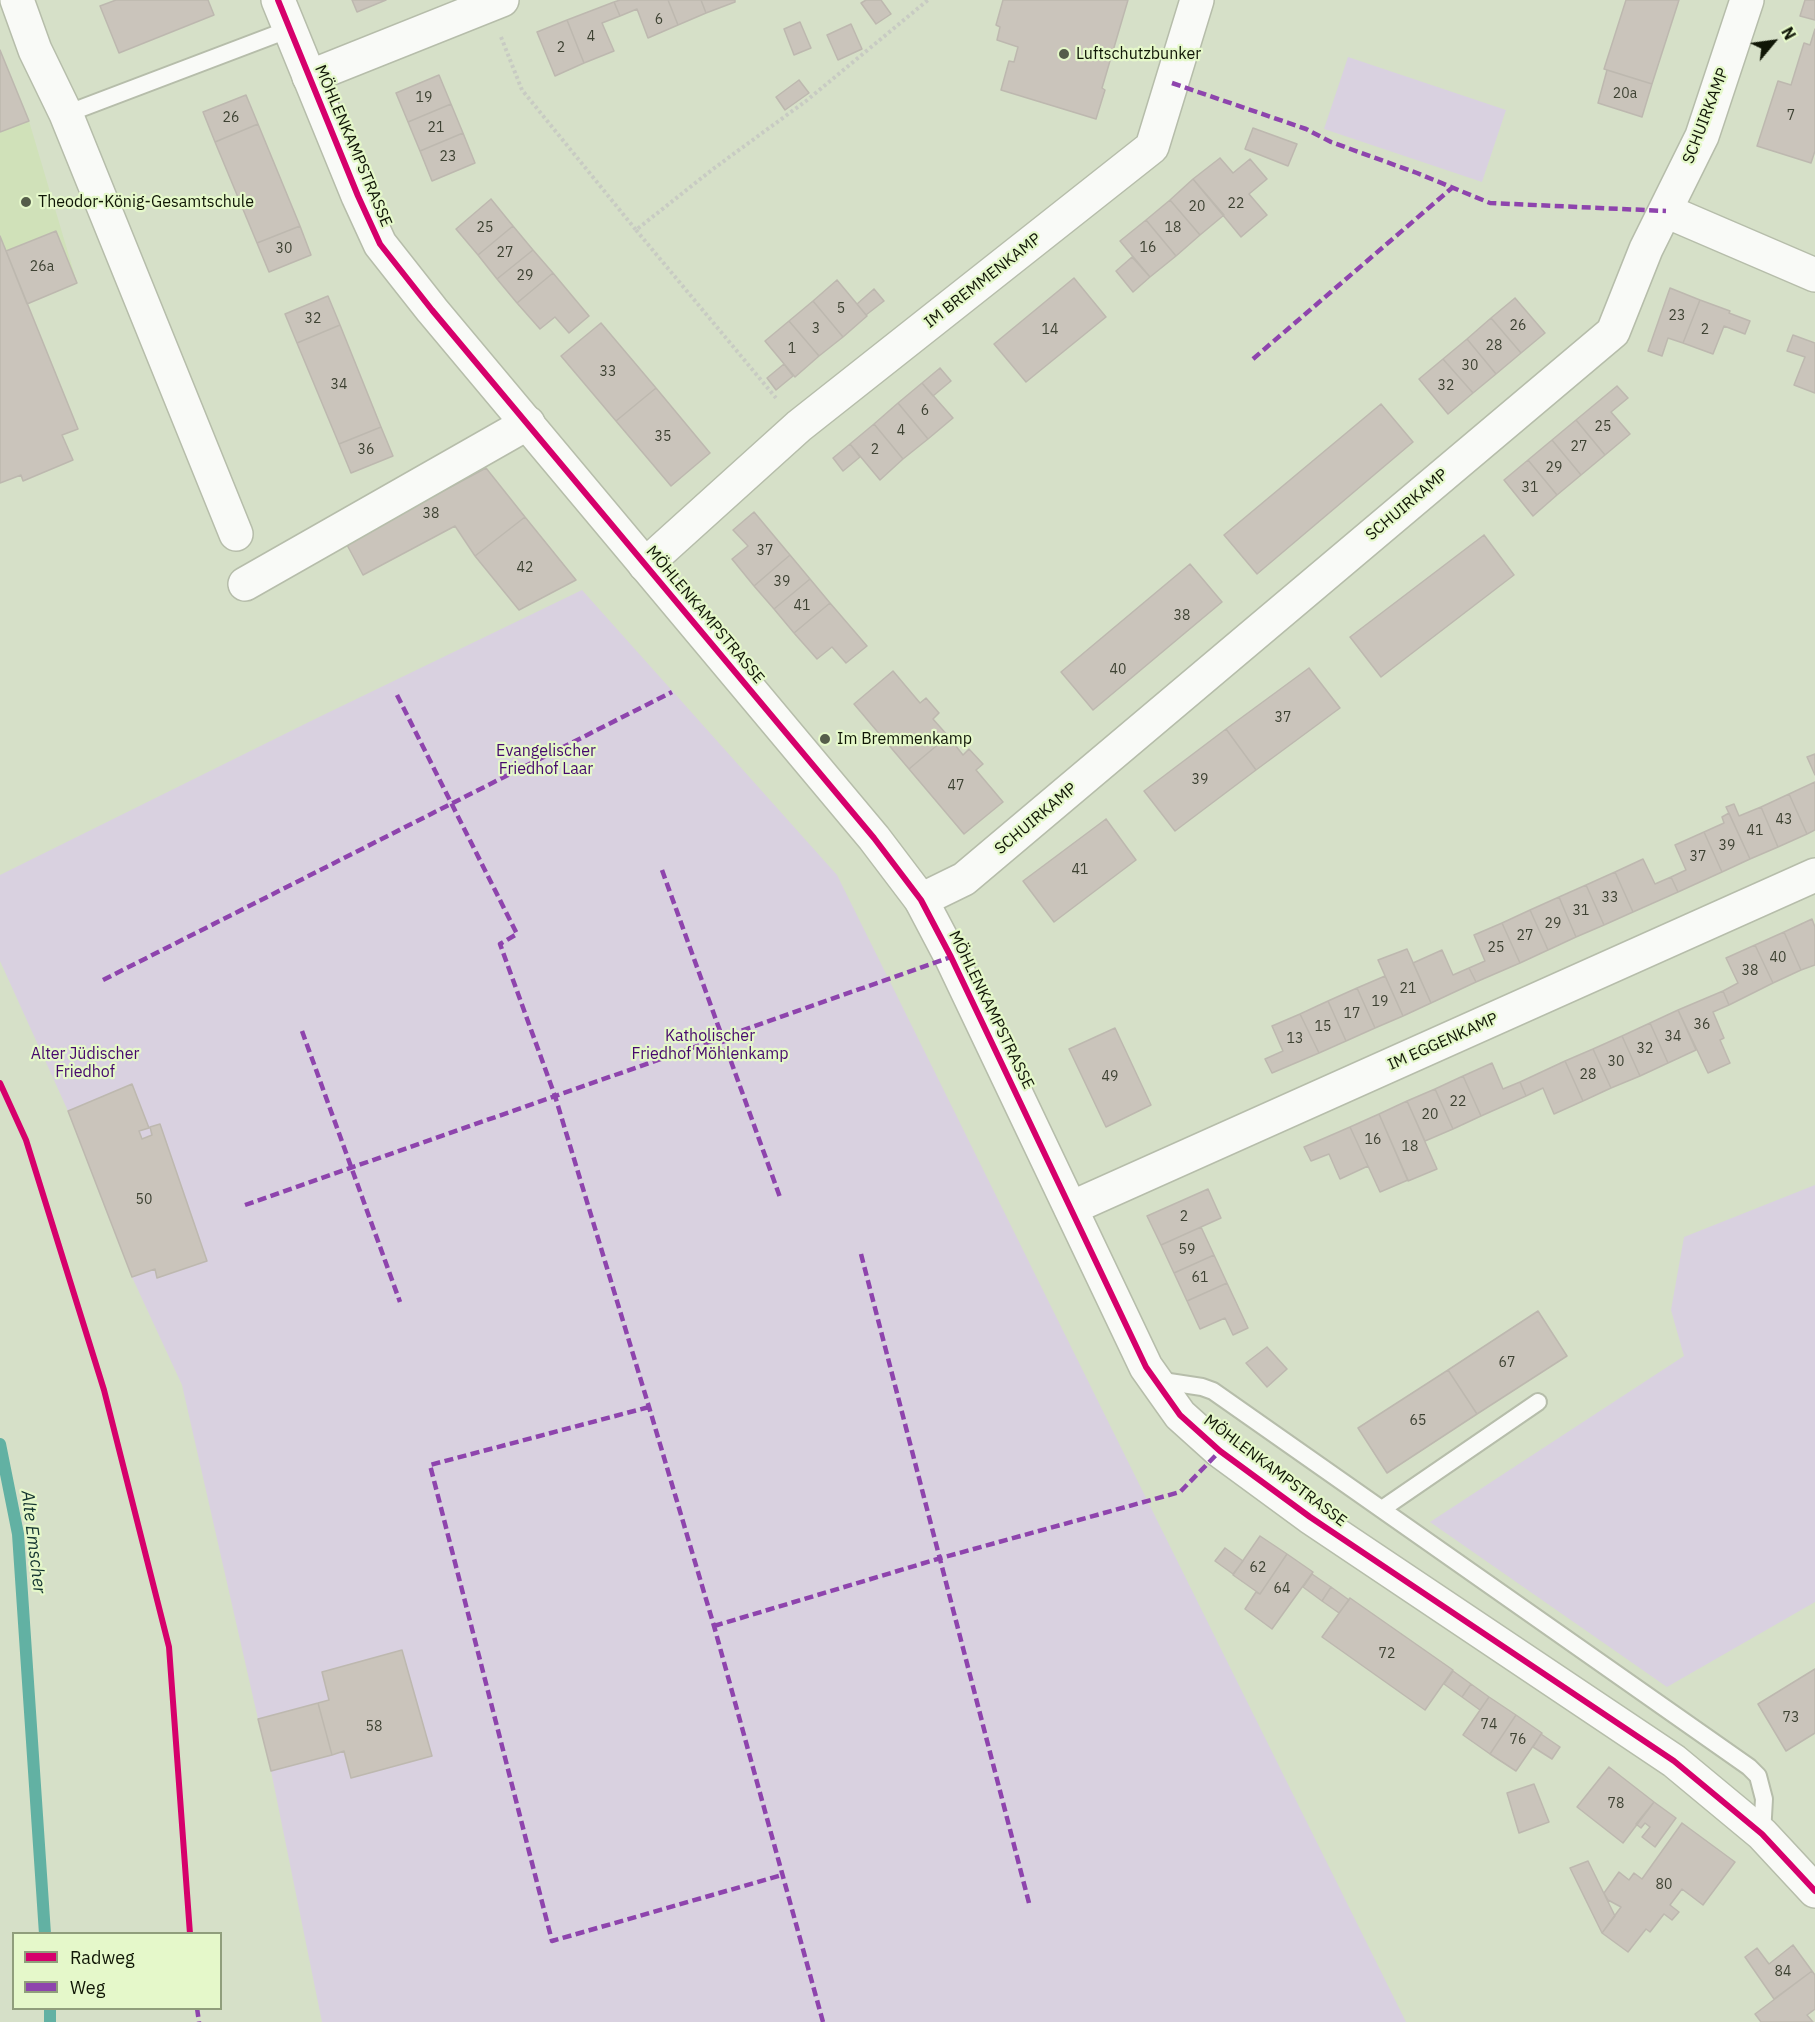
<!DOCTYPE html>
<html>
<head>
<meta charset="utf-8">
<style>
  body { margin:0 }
  #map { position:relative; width:1815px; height:2022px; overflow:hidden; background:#d6e0c8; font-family:"IBM Plex Sans",sans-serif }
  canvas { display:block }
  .legend { position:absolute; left:12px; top:1932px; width:210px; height:78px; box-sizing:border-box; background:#e5f8ca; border:2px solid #909e7c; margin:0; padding:8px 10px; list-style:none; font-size:18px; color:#101606 }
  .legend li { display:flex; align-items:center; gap:12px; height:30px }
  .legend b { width:30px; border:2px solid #909e7c }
  .north { position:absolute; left:1743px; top:12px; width:60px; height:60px; -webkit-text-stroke:4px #e5f8ca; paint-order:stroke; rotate:61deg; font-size:16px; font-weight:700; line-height:24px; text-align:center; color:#101606 }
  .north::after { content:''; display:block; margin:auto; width:21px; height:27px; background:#101606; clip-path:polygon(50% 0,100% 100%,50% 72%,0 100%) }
</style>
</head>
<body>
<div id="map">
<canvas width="1815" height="2022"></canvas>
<ul class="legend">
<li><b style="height:8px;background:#d6006c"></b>Radweg</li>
<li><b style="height:8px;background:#8e44ad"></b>Weg</li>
</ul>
<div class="north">N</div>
</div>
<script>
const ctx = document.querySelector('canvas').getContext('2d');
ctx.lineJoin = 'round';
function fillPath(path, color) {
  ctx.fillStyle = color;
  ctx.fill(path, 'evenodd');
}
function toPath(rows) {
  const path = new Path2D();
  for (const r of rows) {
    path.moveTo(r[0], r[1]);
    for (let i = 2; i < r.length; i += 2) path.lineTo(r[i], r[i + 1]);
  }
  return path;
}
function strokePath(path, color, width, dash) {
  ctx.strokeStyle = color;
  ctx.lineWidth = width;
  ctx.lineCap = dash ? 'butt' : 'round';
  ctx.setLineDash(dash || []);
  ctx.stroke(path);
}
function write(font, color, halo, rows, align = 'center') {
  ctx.font = font + ' "IBM Plex Sans",sans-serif';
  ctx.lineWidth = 4.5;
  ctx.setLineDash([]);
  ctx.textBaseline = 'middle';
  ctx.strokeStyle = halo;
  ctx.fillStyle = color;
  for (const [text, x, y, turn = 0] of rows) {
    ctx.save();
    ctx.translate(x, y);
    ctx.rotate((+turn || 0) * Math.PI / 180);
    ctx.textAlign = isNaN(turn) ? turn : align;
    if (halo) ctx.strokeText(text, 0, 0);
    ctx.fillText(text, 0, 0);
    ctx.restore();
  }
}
fillPath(toPath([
  [0,50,29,121,77,283,27,304,78,429,0,461]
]), '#d0e1b9');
fillPath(toPath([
  [1348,57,1506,110,1482,182,1324,129],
  [582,590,837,875,1406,2022,322,2022,271,1771,258,1719,182,1385,132,1277,68,1111,0,961,0,875,315,719],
  [1815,1185,1815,1602,1667,1687,1430,1522,1684,1356,1671,1310,1684,1237]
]), '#d9d1e0');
strokePath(toPath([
  [0,1444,18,1534,45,1934],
  [50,2008,50,2022]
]), '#62b1a3', 12);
const building = toPath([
  [116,0,208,0,214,15,119,53,100,6,116,0],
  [352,0,386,0,357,12,352,0],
  [620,0,668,0,678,25,648,38,637,9,620,16,614,2,620,0],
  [668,0,701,0,706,13,678,25,668,0],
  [701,0,735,0,735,2,706,13,701,0],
  [866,0,881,0,891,14,876,24,861,3,866,0],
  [1003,0,1128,0,1102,88,1105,90,1096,119,1001,90,1009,61,1014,62,1018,47,997,40,1000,27,996,25,1003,0],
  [1626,0,1679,0,1652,84,1604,69,1626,0],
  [1805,0,1815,0,1815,20,1800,16,1805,0],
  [614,2,620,16,602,23,614,51,584,63,567,20,614,2],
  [567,20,584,63,555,76,537,32,567,20],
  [800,22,811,48,794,55,784,29,800,22],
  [851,24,862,49,838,60,827,35,851,24],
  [1815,29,1815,151,1811,163,1757,146,1778,81,1791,85,1804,43,1810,45,1815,29],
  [0,50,29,121,0,132,0,50],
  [1607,70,1652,84,1642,117,1598,103,1607,70],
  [439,75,451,104,408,122,396,93,439,75],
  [799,80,809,93,785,110,776,97,799,80],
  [246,95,258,124,215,142,203,112,246,95],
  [451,104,463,133,420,151,408,122,451,104],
  [258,124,300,226,257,243,215,142,258,124],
  [1253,128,1297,144,1288,166,1245,149,1253,128],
  [463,133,475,163,432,181,420,151,463,133],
  [1220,158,1233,173,1250,159,1267,179,1249,194,1267,215,1241,237,1193,179,1220,158],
  [1193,179,1224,215,1200,235,1170,200,1193,179],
  [491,199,513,226,478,255,456,229,491,199],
  [1170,200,1200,235,1176,256,1146,220,1170,200],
  [1146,220,1176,256,1150,277,1120,241,1146,220],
  [300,226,311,255,269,272,257,243,300,226],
  [513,226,533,250,497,279,478,255,513,226],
  [56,231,77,283,27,304,6,251,56,231],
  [0,236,78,429,62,435,73,460,23,481,21,475,0,483,0,236],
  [533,250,553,273,517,303,497,279,533,250],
  [1132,257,1150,277,1133,292,1116,271,1132,257],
  [553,273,589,316,569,333,555,317,540,329,517,303,553,273],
  [1074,278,1106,317,1026,382,994,344,1074,278],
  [837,280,867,316,843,337,813,301,837,280],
  [1670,288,1700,300,1683,343,1668,338,1662,356,1648,351,1670,288],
  [874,289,884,301,866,315,857,304,874,289],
  [328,296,340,325,297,343,285,314,328,296],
  [1515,298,1545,333,1521,353,1491,318,1515,298],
  [1700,300,1730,311,1729,313,1750,321,1745,334,1724,326,1713,354,1683,343,1700,300],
  [813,301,843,337,819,356,789,321,813,301],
  [1491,318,1521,353,1496,374,1467,339,1491,318],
  [789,321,819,356,795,377,765,341,789,321],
  [601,323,656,388,616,421,561,356,601,323],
  [340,325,381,427,339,444,297,343,340,325],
  [1793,335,1815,343,1815,393,1794,385,1805,357,1787,351,1793,335],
  [1467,339,1496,374,1473,393,1443,359,1467,339],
  [1443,359,1473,393,1448,414,1419,379,1443,359],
  [784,364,793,376,776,390,767,378,784,364],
  [940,368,951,381,933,396,922,383,940,368],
  [922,383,953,418,928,439,898,403,922,383],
  [1617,386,1628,398,1611,412,1630,434,1605,455,1576,420,1617,386],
  [656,388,710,453,671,486,616,421,656,388],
  [898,403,928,439,903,459,874,424,898,403],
  [1381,404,1413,442,1257,574,1224,535,1381,404],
  [1576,420,1605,455,1581,475,1552,440,1576,420],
  [874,424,903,459,880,480,850,444,874,424],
  [381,427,393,456,351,473,339,444,381,427],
  [1552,440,1581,475,1557,495,1528,460,1552,440],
  [850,444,860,457,843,471,833,458,850,444],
  [1528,460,1557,495,1533,516,1504,480,1528,460],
  [486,468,525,517,475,556,455,526,363,575,346,543,486,468],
  [754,512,790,555,754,586,732,559,748,546,733,530,754,512],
  [525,517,576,580,519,610,475,556,525,517],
  [1484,535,1514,575,1381,677,1350,637,1484,535],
  [790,555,810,579,774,609,754,586,790,555],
  [1190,564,1222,602,1093,710,1061,672,1190,564],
  [810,579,830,603,794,633,774,609,810,579],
  [830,603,867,646,846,663,832,647,817,659,794,633,830,603],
  [1309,668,1340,708,1256,770,1226,729,1309,668],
  [893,671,920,703,926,698,939,713,933,719,948,736,909,769,854,704,893,671],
  [1226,729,1256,770,1175,831,1144,791,1226,729],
  [948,736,963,755,969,749,983,764,976,770,1003,802,964,834,909,769,948,736],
  [1815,754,1815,775,1807,757,1815,754],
  [1815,782,1815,830,1807,834,1789,794,1815,782],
  [1789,794,1807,834,1778,847,1761,807,1789,794],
  [1734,804,1739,816,1761,807,1778,847,1750,859,1726,807,1734,804],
  [1729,813,1750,859,1722,872,1704,832,1724,823,1722,817,1729,813],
  [1106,819,1136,860,1054,922,1023,881,1106,819],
  [1704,832,1722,872,1678,892,1671,877,1686,870,1675,845,1704,832],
  [1643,859,1655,884,1671,877,1678,892,1633,912,1615,872,1643,859],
  [1615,872,1633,912,1604,925,1586,885,1615,872],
  [1586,885,1604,925,1576,937,1559,897,1586,885],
  [1559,897,1576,937,1548,950,1530,910,1559,897],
  [1530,910,1548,950,1520,963,1502,923,1530,910],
  [1812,919,1815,927,1815,965,1801,970,1784,932,1812,919],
  [1502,923,1520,963,1476,982,1469,968,1485,961,1474,935,1502,923],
  [1784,932,1801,970,1773,983,1755,945,1784,932],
  [1755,945,1773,983,1729,1005,1723,991,1738,983,1726,958,1755,945],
  [1407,949,1431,1003,1403,1016,1378,960,1407,949],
  [1442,950,1453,975,1469,968,1476,982,1431,1003,1413,963,1442,950],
  [1385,976,1403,1016,1375,1028,1357,988,1385,976],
  [1357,988,1375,1028,1346,1041,1328,1001,1357,988],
  [1723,991,1729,1005,1713,1012,1724,1038,1720,1040,1730,1063,1708,1073,1678,1010,1723,991],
  [1328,1001,1346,1041,1319,1053,1300,1014,1328,1001],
  [1678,1010,1696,1050,1668,1063,1650,1023,1678,1010],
  [1300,1014,1319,1053,1272,1073,1265,1059,1283,1051,1272,1026,1300,1014],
  [1650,1023,1668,1063,1640,1076,1622,1036,1650,1023],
  [1115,1028,1151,1105,1106,1127,1069,1049,1115,1028],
  [1622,1036,1640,1076,1611,1088,1593,1049,1622,1036],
  [1593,1049,1611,1088,1583,1101,1565,1061,1593,1049],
  [1565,1061,1583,1101,1554,1114,1543,1088,1526,1096,1520,1082,1565,1061],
  [1492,1063,1503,1089,1520,1082,1526,1096,1481,1116,1463,1076,1492,1063],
  [1463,1076,1481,1116,1453,1129,1435,1089,1463,1076],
  [132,1084,149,1128,139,1131,142,1139,152,1135,150,1127,160,1124,207,1261,157,1278,155,1269,132,1277,68,1111,132,1084],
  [1435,1089,1453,1129,1425,1141,1407,1101,1435,1089],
  [1407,1101,1437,1169,1408,1181,1379,1114,1407,1101],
  [1379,1114,1408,1180,1380,1192,1350,1127,1379,1114],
  [1350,1127,1368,1166,1340,1179,1329,1154,1311,1161,1304,1147,1350,1127],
  [1208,1189,1221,1218,1161,1245,1147,1216,1208,1189],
  [1201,1227,1214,1255,1174,1273,1161,1245,1201,1227],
  [1214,1255,1227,1283,1187,1301,1174,1273,1214,1255],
  [1227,1283,1248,1328,1233,1335,1225,1318,1200,1329,1187,1301,1227,1283],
  [1538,1311,1567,1356,1477,1414,1448,1370,1538,1311],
  [1267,1347,1287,1369,1267,1387,1246,1363,1267,1347],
  [1448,1370,1477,1414,1387,1473,1358,1428,1448,1370],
  [1260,1536,1287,1554,1260,1594,1233,1575,1260,1536],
  [1225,1548,1243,1561,1233,1574,1215,1561,1225,1548],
  [1287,1554,1313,1572,1272,1629,1245,1609,1256,1592,1260,1594,1287,1554],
  [1312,1574,1331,1587,1322,1601,1303,1587,1312,1574],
  [1331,1587,1349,1600,1339,1613,1322,1601,1331,1587],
  [1350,1598,1453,1670,1425,1710,1322,1637,1350,1598],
  [402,1650,432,1756,351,1778,344,1751,332,1755,318,1703,329,1700,322,1672,402,1650],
  [1815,1669,1815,1733,1786,1751,1758,1704,1815,1669],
  [1453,1671,1471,1684,1462,1697,1444,1684,1453,1671],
  [1471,1684,1489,1697,1480,1710,1462,1697,1471,1684],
  [1489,1697,1516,1715,1490,1754,1463,1735,1489,1697],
  [318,1703,332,1755,271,1771,258,1719,318,1703],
  [1516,1715,1542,1733,1516,1771,1490,1754,1516,1715],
  [1541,1734,1560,1747,1552,1759,1533,1747,1541,1734],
  [1609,1767,1654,1802,1623,1843,1577,1807,1609,1767],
  [1534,1784,1549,1822,1519,1833,1507,1793,1534,1784],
  [1654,1802,1676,1818,1655,1847,1642,1837,1650,1827,1645,1823,1641,1828,1636,1824,1654,1802],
  [1682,1823,1735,1862,1703,1905,1682,1889,1670,1905,1679,1912,1672,1920,1664,1914,1650,1932,1646,1929,1628,1952,1602,1933,1621,1907,1608,1900,1604,1893,1619,1872,1629,1880,1634,1873,1642,1879,1682,1823],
  [1588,1861,1615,1916,1602,1933,1570,1868,1588,1861],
  [1793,1945,1812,1971,1774,1999,1745,1957,1757,1948,1769,1964,1793,1945],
  [1812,1971,1815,1975,1815,2009,1807,2015,1813,2022,1761,2022,1755,2014,1812,1971]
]);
fillPath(building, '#cac4bb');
strokePath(building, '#bdb8af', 1.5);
const lane = toPath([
  [66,114,290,29],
  [1156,1380,1202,1387,1213,1391,1749,1767,1758,1776,1764,1799,1762,1834],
  [1382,1509,1538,1402]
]);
const street = toPath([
  [17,0,35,50,66,114,236,534],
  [309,77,502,0],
  [1666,211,1815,275],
  [645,565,799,426,1152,147,1197,0],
  [245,584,528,423],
  [921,900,964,879,1613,332,1646,249,1702,136,1747,0],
  [1071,1208,1815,875]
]);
const secondary = toPath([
  [278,0,358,196,380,244,432,310,874,838,921,900,951,957,1146,1367,1180,1415,1220,1451,1310,1517,1674,1761,1762,1834,1815,1891]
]);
strokePath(lane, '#b6bdaa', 20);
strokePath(street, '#b6bdaa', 36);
strokePath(secondary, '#b6bdaa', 36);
strokePath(toPath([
  [501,37,522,90,636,230,713,169,806,101,928,0],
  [636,230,776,398]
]), '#c8cbc3', 4, [3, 3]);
strokePath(lane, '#f9faf7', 16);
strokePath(street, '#f9faf7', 33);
strokePath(secondary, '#f9faf7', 33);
strokePath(toPath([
  [1172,83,1306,129,1331,142,1417,173,1490,203,1666,211],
  [1253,359,1453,187],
  [397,695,517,934,500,944,555,1096,649,1407,714,1626,823,2022],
  [662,870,781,1200],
  [103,980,672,692],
  [302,1031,400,1302],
  [245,1205,951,957],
  [861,1254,1029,1903],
  [649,1407,430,1465,552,1941,782,1875],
  [714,1626,941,1558,1180,1492,1220,1451],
  [197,2008,199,2022]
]), '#8e44ad', 4.5, [9, 4.5]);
strokePath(toPath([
  [278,0,358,196,380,244,432,310,874,838,921,900,951,957,1146,1367,1180,1415,1220,1451,1310,1517,1674,1761,1762,1834,1815,1891],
  [0,1083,26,1140,104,1390,169,1647,190,1934]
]), '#d6006c', 6);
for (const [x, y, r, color] of [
  [1064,54,6,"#555d4a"],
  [26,202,6,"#555d4a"],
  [825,739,6,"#555d4a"]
]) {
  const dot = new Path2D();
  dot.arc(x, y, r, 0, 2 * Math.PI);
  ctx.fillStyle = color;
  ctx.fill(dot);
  strokePath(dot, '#e5f8ca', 2);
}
write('14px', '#3e4233', null, [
  ["6",659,20],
  ["4",591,37],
  ["2",561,48],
  ["20a",1625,94],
  ["19",424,98],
  ["7",1791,116],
  ["26",231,118],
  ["21",436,128],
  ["23",448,157],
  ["22",1236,204],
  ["20",1197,207],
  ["25",485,228],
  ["18",1173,228],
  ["16",1148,248],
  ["30",284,249],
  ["27",505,253],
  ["26a",42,267],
  ["29",525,276],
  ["5",841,309],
  ["23",1677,316],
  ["32",313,319],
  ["26",1518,326],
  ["3",816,329],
  ["14",1050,330],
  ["2",1705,330],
  ["28",1494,346],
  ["1",792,349],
  ["30",1470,366],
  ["33",608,372],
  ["34",339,385],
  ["32",1446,386],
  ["6",925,411],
  ["25",1603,427],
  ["4",901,431],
  ["35",663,437],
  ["27",1579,447],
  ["36",366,450],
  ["2",875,450],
  ["29",1554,468],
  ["31",1530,488],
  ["38",431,514],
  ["37",765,551],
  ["42",525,568],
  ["39",782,582],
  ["41",802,606],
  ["38",1182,616],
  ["40",1118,670],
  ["37",1283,718],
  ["39",1200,780],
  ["47",956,786],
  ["43",1784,820],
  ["41",1755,831],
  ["39",1727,846],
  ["37",1698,857],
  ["41",1080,870],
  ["33",1610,898],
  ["31",1581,911],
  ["29",1553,924],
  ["27",1525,936],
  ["25",1496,948],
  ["40",1778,958],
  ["38",1750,971],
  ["21",1408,989],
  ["19",1380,1002],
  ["17",1352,1014],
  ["36",1702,1025],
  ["15",1323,1027],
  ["34",1673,1037],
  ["13",1295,1039],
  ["32",1645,1049],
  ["30",1616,1062],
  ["28",1588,1075],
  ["49",1110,1077],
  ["22",1458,1102],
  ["20",1430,1115],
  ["16",1373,1140],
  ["18",1410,1147],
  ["50",144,1200],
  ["2",1184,1217],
  ["59",1187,1250],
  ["61",1200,1278],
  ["67",1507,1363],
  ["65",1418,1421],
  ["62",1258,1568],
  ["64",1282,1589],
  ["72",1387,1654],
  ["73",1791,1718],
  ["74",1489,1725],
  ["58",374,1727],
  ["76",1518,1740],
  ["78",1616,1804],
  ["80",1664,1885],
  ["84",1783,1972]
]);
write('16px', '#101606', '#e5f8ca', [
  ["Luftschutzbunker",1076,54],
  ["Theodor-König-Gesamtschule",38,202],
  ["Im Bremmenkamp",837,739]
], 'left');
write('16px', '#101606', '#e5f8ca', [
  ["SCHUIRKAMP",1706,116,-69],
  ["MÖHLENKAMPSTRASSE",353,146,67],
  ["IM BREMMENKAMP",983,281,-38],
  ["SCHUIRKAMP",1407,505,-40],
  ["MÖHLENKAMPSTRASSE",705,615,50],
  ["SCHUIRKAMP",1036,819,-40],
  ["MÖHLENKAMPSTRASSE",991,1010,64],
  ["IM EGGENKAMP",1443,1042,-24],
  ["MÖHLENKAMPSTRASSE",1275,1471,37]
]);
write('16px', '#46086d', '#e5f8ca', [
  ["Evangelischer",546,751],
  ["Friedhof Laar",546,769],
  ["Katholischer",710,1036],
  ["Friedhof Möhlenkamp",710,1054],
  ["Alter Jüdischer",85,1054],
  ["Friedhof",85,1072]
]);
write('italic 18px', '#12332f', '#e5f8ca', [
  ["Alte Emscher",33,1542,83]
]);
</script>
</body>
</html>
